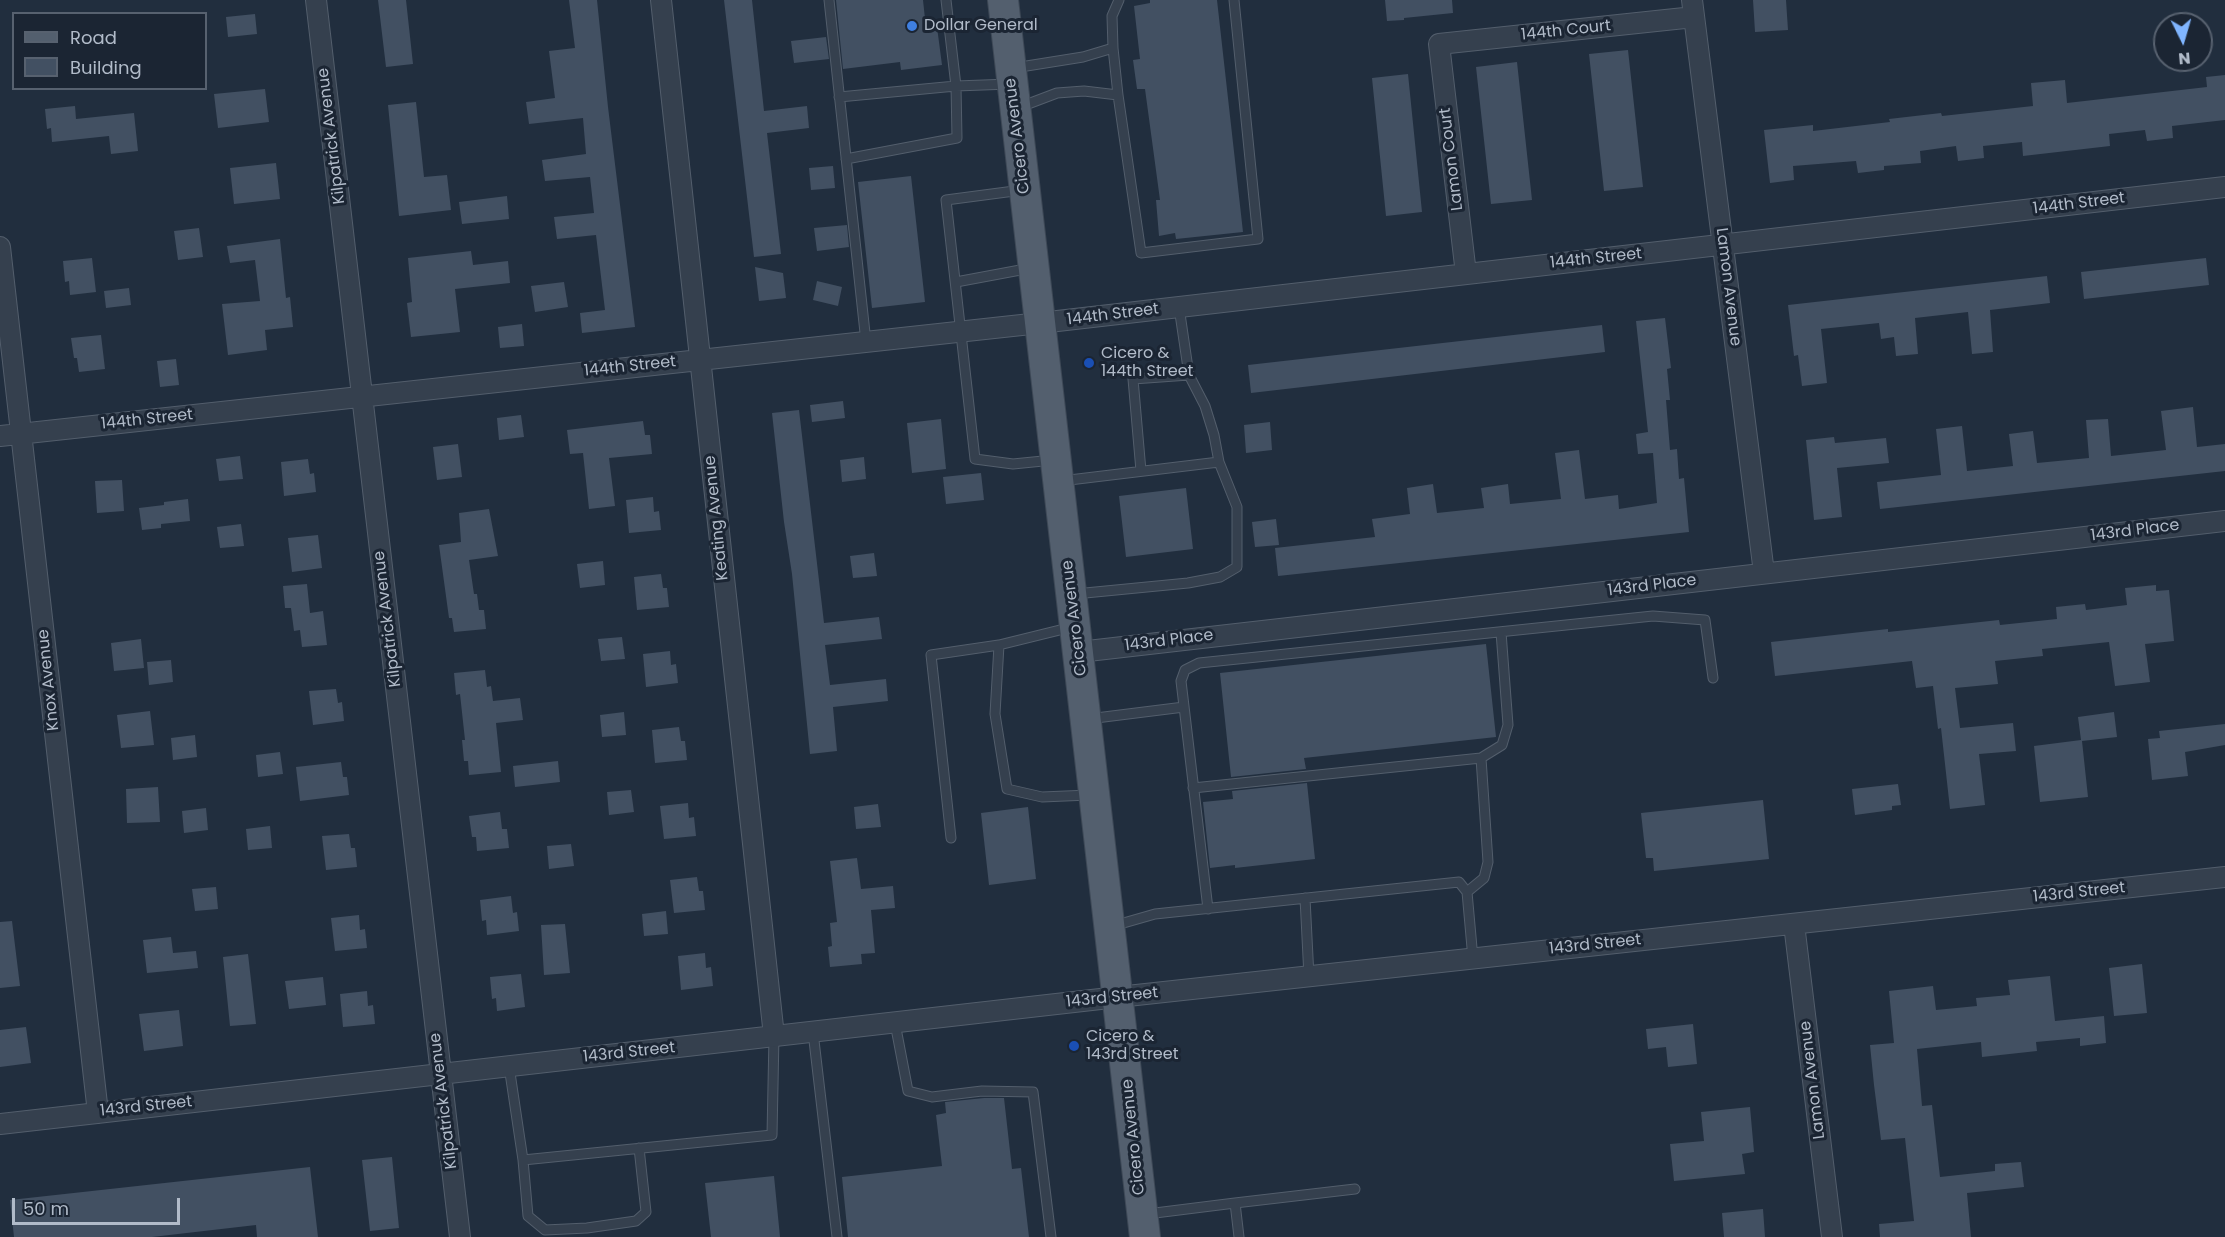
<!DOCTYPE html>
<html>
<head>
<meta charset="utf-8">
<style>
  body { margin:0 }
  #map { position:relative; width:2225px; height:1237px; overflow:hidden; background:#212e3e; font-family:Poppins,sans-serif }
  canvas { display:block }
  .legend { position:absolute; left:12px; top:12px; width:195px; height:78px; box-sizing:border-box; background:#1b2533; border:2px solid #57616f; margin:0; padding:8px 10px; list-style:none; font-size:18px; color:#b1bbc9 }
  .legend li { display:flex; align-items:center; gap:12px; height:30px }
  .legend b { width:30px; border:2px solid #57616f }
  .north { position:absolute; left:2153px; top:12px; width:60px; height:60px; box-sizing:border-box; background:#1b2533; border:2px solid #57616f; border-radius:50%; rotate:175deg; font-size:16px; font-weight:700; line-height:24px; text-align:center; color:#b1bbc9 }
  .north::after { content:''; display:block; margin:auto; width:21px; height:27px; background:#80b5ff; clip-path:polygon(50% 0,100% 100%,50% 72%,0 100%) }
  .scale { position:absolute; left:12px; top:1198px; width:168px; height:27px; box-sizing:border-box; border:3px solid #b1bbc9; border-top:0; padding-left:8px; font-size:18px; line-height:21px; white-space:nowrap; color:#b1bbc9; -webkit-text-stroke:4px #1b2533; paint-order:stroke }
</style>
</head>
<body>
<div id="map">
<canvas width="2225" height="1237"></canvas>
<ul class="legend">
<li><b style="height:8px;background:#535f6e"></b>Road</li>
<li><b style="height:16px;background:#425062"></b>Building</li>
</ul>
<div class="north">N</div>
<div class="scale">50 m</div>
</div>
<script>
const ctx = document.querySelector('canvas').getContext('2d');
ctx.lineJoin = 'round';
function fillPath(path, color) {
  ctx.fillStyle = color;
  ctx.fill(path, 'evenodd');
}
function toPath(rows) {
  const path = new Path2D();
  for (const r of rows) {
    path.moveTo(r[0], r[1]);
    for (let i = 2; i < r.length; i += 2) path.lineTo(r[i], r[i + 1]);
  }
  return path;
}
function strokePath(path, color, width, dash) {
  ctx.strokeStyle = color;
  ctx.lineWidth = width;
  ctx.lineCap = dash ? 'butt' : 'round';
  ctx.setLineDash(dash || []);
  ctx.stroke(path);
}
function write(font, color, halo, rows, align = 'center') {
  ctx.font = font + ' Poppins,sans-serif';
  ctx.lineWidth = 6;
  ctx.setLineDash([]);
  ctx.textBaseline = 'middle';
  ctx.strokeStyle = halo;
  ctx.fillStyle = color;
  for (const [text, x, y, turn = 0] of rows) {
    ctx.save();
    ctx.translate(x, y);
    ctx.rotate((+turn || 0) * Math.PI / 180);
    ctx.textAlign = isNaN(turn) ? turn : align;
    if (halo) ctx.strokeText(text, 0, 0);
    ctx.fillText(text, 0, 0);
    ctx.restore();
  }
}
fillPath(toPath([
  [378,0,406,0,413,64,386,67],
  [569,0,597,0,608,107,635,327,582,333,580,313,605,310,596,235,557,239,554,217,594,213,590,177,545,181,542,160,586,154,583,118,529,124,526,102,555,98,549,51,575,48],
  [724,0,752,0,764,111,807,106,809,128,767,133,781,254,754,257],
  [836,0,923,0,926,28,937,27,942,65,901,70,900,62,843,69],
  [1150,0,1217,0,1243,232,1176,239,1175,233,1159,236,1156,200,1160,200,1145,89,1137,89,1133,60,1140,59,1134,6,1150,3],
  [1385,0,1452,0,1453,13,1404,18,1404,20,1387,21],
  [1753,0,1786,0,1788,30,1755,32],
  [255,14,257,34,228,37,226,17],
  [826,37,829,59,794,63,791,41],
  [1628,50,1643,187,1604,191,1589,54],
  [1517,62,1532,200,1491,204,1476,67],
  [1408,74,1422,212,1386,216,1372,78],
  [2225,75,2225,120,2172,126,2173,138,2147,141,2145,130,2109,134,2110,146,2023,156,2022,142,1983,146,1984,158,1958,161,1956,146,1920,151,1921,163,1884,166,1884,170,1858,173,1856,161,1793,166,1794,180,1770,183,1764,130,1813,125,1813,131,1890,122,1889,119,1941,113,1942,116,2033,106,2031,83,2065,80,2067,103,2207,87,2206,77],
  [265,89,269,122,218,128,214,94],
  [416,102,424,177,447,175,451,210,399,216,388,105],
  [75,106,76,119,134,113,138,151,111,154,109,136,52,142,51,128,47,129,45,109],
  [276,163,280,199,234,204,230,168],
  [833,166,835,188,811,190,809,168],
  [911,176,925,302,872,308,858,182],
  [507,196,509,219,462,224,459,202],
  [847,225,849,247,817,251,814,228],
  [199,228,203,257,178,260,174,231],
  [280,239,286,298,290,297,293,327,265,330,267,350,228,355,222,304,260,301,255,260,230,263,227,246],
  [471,251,473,265,508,261,510,283,455,289,460,332,411,337,407,303,412,302,408,258],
  [92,258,96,292,70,295,69,281,65,282,63,261],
  [2206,258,2209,285,2084,299,2081,272],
  [755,267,783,273,786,298,759,301],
  [2047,276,2050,303,1990,310,1993,352,1972,354,1968,312,1915,318,1918,354,1896,356,1894,337,1881,339,1879,323,1821,329,1827,383,1802,386,1798,355,1794,356,1788,305],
  [817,281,842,287,838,306,813,300],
  [564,282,568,307,535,312,531,286],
  [129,288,131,305,106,308,104,291],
  [1665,318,1671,368,1667,369,1670,400,1666,400,1670,450,1677,449,1679,479,1684,478,1689,532,1278,576,1275,548,1375,537,1372,519,1410,514,1407,488,1433,484,1437,513,1484,508,1481,488,1508,484,1510,504,1561,499,1555,453,1579,450,1585,499,1618,495,1619,509,1657,503,1653,453,1638,454,1636,434,1648,432,1636,321],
  [522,324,524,346,500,348,498,327],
  [1602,325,1605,352,1251,393,1248,365],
  [101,335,105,369,79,372,77,358,74,358,71,338],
  [176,359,179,385,160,387,157,361],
  [843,401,845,418,812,422,810,405],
  [2193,407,2197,447,2225,444,2225,471,1880,509,1877,482,1941,475,1936,429,1962,426,1967,471,2013,466,2009,434,2033,431,2037,463,2089,458,2086,420,2108,419,2111,456,2166,450,2161,411],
  [799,410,824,623,879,617,882,639,825,645,830,685,886,679,888,701,833,707,837,751,810,754,792,574,784,522,772,413],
  [521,415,524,437,499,440,497,418],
  [941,419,946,469,912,473,907,423],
  [643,421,645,435,650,435,652,454,609,458,615,506,589,509,583,453,570,454,567,430],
  [1270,422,1272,450,1246,453,1244,425],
  [1834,437,1835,443,1886,438,1889,463,1837,468,1842,517,1814,520,1806,440],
  [458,444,462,477,437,480,433,447],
  [240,456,243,479,219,481,216,459],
  [864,457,866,479,842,482,840,460],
  [308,459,310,474,314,473,316,492,284,496,281,462],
  [981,473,984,500,946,504,943,477],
  [122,480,124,511,97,513,95,481],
  [1186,488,1193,549,1126,557,1119,496],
  [653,497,654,512,659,511,661,530,629,533,626,500],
  [188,499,190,521,161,524,161,528,142,530,139,508,164,505,164,502],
  [489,509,498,556,469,560,474,594,477,594,479,610,484,610,486,629,454,632,452,618,449,618,439,545,461,542,459,513],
  [1276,519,1279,545,1255,547,1252,522],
  [241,524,244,546,220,548,217,527],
  [318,535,322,568,292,572,288,538],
  [874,553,877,576,853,578,850,556],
  [603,561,605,585,580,588,577,564],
  [661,574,663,588,667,588,669,607,637,610,634,577],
  [307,584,310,613,323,611,327,645,302,647,300,630,294,631,291,608,285,608,283,586],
  [2156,585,2156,591,2169,590,2174,641,2145,644,2150,682,2115,686,2109,642,2042,649,2043,656,1995,661,1998,684,1955,688,1960,728,2013,723,2016,751,1979,754,1985,805,1950,809,1941,728,1938,729,1933,686,1916,688,1912,661,1775,676,1771,642,1888,629,1888,632,1999,620,2000,625,2057,619,2056,607,2085,604,2086,610,2127,605,2125,588],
  [622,637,625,659,601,661,598,639],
  [141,639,144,668,114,671,111,643],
  [1486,644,1496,737,1304,758,1306,769,1231,777,1220,673],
  [670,651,671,665,676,664,678,683,646,687,643,654],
  [171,660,173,682,149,685,147,662],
  [485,670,487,687,491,686,493,701,520,698,523,720,496,723,501,772,469,775,468,761,464,761,462,740,465,740,460,694,456,695,454,673],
  [336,689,338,703,342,702,344,721,313,725,309,691],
  [150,711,154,745,121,748,117,715],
  [624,712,626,735,602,737,600,715],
  [2114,712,2117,737,2082,741,2088,797,2040,802,2034,746,2081,740,2078,717],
  [2225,724,2225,745,2185,752,2188,776,2152,780,2148,739,2160,738,2159,731],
  [679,727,681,741,685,741,687,760,655,763,652,730],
  [195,735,197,757,173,760,171,738],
  [280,752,283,774,258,777,256,755],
  [558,761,560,782,515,787,513,766],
  [341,762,343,777,347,777,349,795,300,801,296,767],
  [1307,783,1315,859,1235,868,1235,865,1210,868,1203,802,1233,799,1232,791],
  [1898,784,1901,805,1892,806,1892,810,1855,815,1852,789],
  [158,787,160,822,127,823,126,789],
  [631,790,634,812,609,815,607,792],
  [1763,800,1769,859,1654,871,1653,858,1646,858,1641,813],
  [688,803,689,818,694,817,696,836,664,839,660,806],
  [878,804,881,827,856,829,854,807],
  [1028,807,1036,879,989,885,981,813],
  [206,808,208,830,184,833,182,811],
  [500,812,502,829,507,829,509,848,477,851,476,837,472,837,469,816],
  [270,826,272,848,248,850,246,829],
  [349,834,351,848,355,848,357,867,326,870,322,836],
  [571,844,574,866,549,869,547,846],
  [857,858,861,889,893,886,895,908,871,910,875,953,861,954,862,964,830,967,828,947,832,946,830,923,837,922,830,861],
  [697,877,699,891,703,891,705,910,674,913,670,880],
  [216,887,218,909,195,911,192,889],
  [511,896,513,913,517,912,519,931,487,935,486,920,482,921,480,900],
  [666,911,668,934,644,936,642,914],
  [359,915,360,930,365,929,367,948,335,951,331,918],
  [12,921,20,986,0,988,0,922],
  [565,924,570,973,544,975,541,925],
  [171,937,173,953,196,951,198,968,147,973,143,940],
  [705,953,706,968,711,967,713,986,681,990,678,956],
  [248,954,256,1024,230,1026,223,957],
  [2142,964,2147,1013,2114,1016,2109,968],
  [521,974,525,1007,497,1011,496,998,492,999,490,977],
  [2050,976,2055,1021,2104,1016,2106,1043,2080,1046,2080,1038,2036,1042,2037,1051,1982,1057,1981,1042,1917,1049,1922,1106,1932,1105,1940,1177,1995,1171,1995,1164,2021,1162,2024,1187,1967,1193,1971,1237,1880,1237,1879,1224,1914,1221,1905,1138,1881,1140,1874,1085,1870,1045,1894,1043,1889,991,1933,986,1936,1010,1977,1006,1976,998,2010,995,2008,980],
  [323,977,326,1005,289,1009,285,981],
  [367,991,368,1006,373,1005,375,1024,343,1027,340,994],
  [179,1010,183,1046,144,1051,139,1014],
  [1693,1024,1697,1064,1668,1067,1666,1047,1648,1049,1646,1029],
  [26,1027,31,1063,0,1067,0,1030],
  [984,1098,1004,1098,1012,1169,1021,1168,1029,1237,848,1237,842,1177,942,1166,936,1115,946,1113,945,1102],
  [1750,1107,1754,1152,1742,1154,1745,1174,1674,1181,1670,1144,1704,1141,1701,1112],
  [392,1157,399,1228,370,1231,362,1160],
  [310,1167,318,1237,257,1237,256,1225,152,1237,14,1237,10,1200],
  [774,1176,780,1237,711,1237,705,1183],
  [1763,1209,1765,1237,1724,1237,1722,1213]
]), '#425062');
const lane = toPath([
  [829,0,866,342],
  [1113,48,1118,95],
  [1014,68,1083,57,1113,48,1112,16,1119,0],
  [839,97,956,86,946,0],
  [1020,107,1057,93,1084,91,1118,95,1141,253,1258,239,1234,0],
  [846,159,957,138,956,86,1010,84],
  [1022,190,946,200,975,459,1013,464,1053,460],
  [956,282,1031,268],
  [1141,471,1133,379,1189,375],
  [1061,481,1219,462],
  [1075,594,1188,583,1220,577,1237,567,1237,507,1219,462,1214,435,1205,406,1189,375,1179,307],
  [999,645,995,714,1007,789,1042,797,1089,795],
  [1088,719,1184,707],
  [1193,788,1481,758],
  [951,838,931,655,999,645,1072,627],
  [1467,892,1484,878,1488,862,1481,758,1502,745,1508,725,1501,632],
  [1305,898,1309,977],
  [1208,909,1181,681,1185,670,1199,663,1653,616,1705,620,1713,678],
  [1113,926,1155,914,1459,882,1467,892,1473,959],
  [895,1023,908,1091,932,1097,982,1091,1033,1092,1051,1237],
  [813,1032,837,1237],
  [509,1066,523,1160,772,1135,774,1036],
  [523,1160,528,1216,545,1230,587,1228,636,1221,646,1212,639,1148],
  [1235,1203,1355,1189],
  [1147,1214,1235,1203,1239,1237]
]);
const street = toPath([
  [316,0,460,1237],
  [661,0,774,1036],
  [1692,0,1764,573],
  [0,247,98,1113],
  [1466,274,1439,44,1694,17],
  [0,436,1040,323,2225,187],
  [1079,652,2225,521],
  [1794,924,1832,1237],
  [0,1124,1118,997,2225,877]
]);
const primary = toPath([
  [1003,0,1145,1237]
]);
strokePath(lane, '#535e6c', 11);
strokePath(street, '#535e6c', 22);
strokePath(primary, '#3e4957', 32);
strokePath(lane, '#35404e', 9);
strokePath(street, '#35404e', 20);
strokePath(primary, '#535f6e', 30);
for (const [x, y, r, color] of [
  [912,26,6,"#3f7fe0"],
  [1089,363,6,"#1a4fb4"],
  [1074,1046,6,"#1a4fb4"]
]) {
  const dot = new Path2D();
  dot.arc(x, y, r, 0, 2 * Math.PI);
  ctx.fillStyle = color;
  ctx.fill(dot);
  strokePath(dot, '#1b2533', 2);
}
write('16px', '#b1bbc9', '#1b2533', [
  ["Dollar General",924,26],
  ["Cicero &",1101,354],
  ["144th Street",1101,372],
  ["Cicero &",1086,1037],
  ["143rd Street",1086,1055]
], 'left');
write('16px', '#b1bbc9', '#1b2533', [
  ["144th Court",1566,31,-6],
  ["Kilpatrick Avenue",332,136,-97],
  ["Cicero Avenue",1018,136,-97],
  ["Lamon Court",1452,159,-97],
  ["144th Street",2079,204,-7],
  ["144th Street",1596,259,-6],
  ["Lamon Avenue",1728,287,83],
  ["144th Street",1113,315,-7],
  ["144th Street",630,367,-6],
  ["144th Street",147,420,-6],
  ["Keating Avenue",717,518,-96],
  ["143rd Place",2135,531,-7],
  ["143rd Place",1652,586,-7],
  ["Cicero Avenue",1075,618,-97],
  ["Kilpatrick Avenue",388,619,-97],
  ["143rd Place",1169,641,-7],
  ["Knox Avenue",49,680,-96],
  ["143rd Street",2079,893,-6],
  ["143rd Street",1595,945,-6],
  ["143rd Street",1112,998,-6],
  ["143rd Street",629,1053,-6],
  ["Lamon Avenue",1813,1080,-97],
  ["Kilpatrick Avenue",444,1101,-97],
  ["143rd Street",146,1107,-6],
  ["Cicero Avenue",1134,1137,-96]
]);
</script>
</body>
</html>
